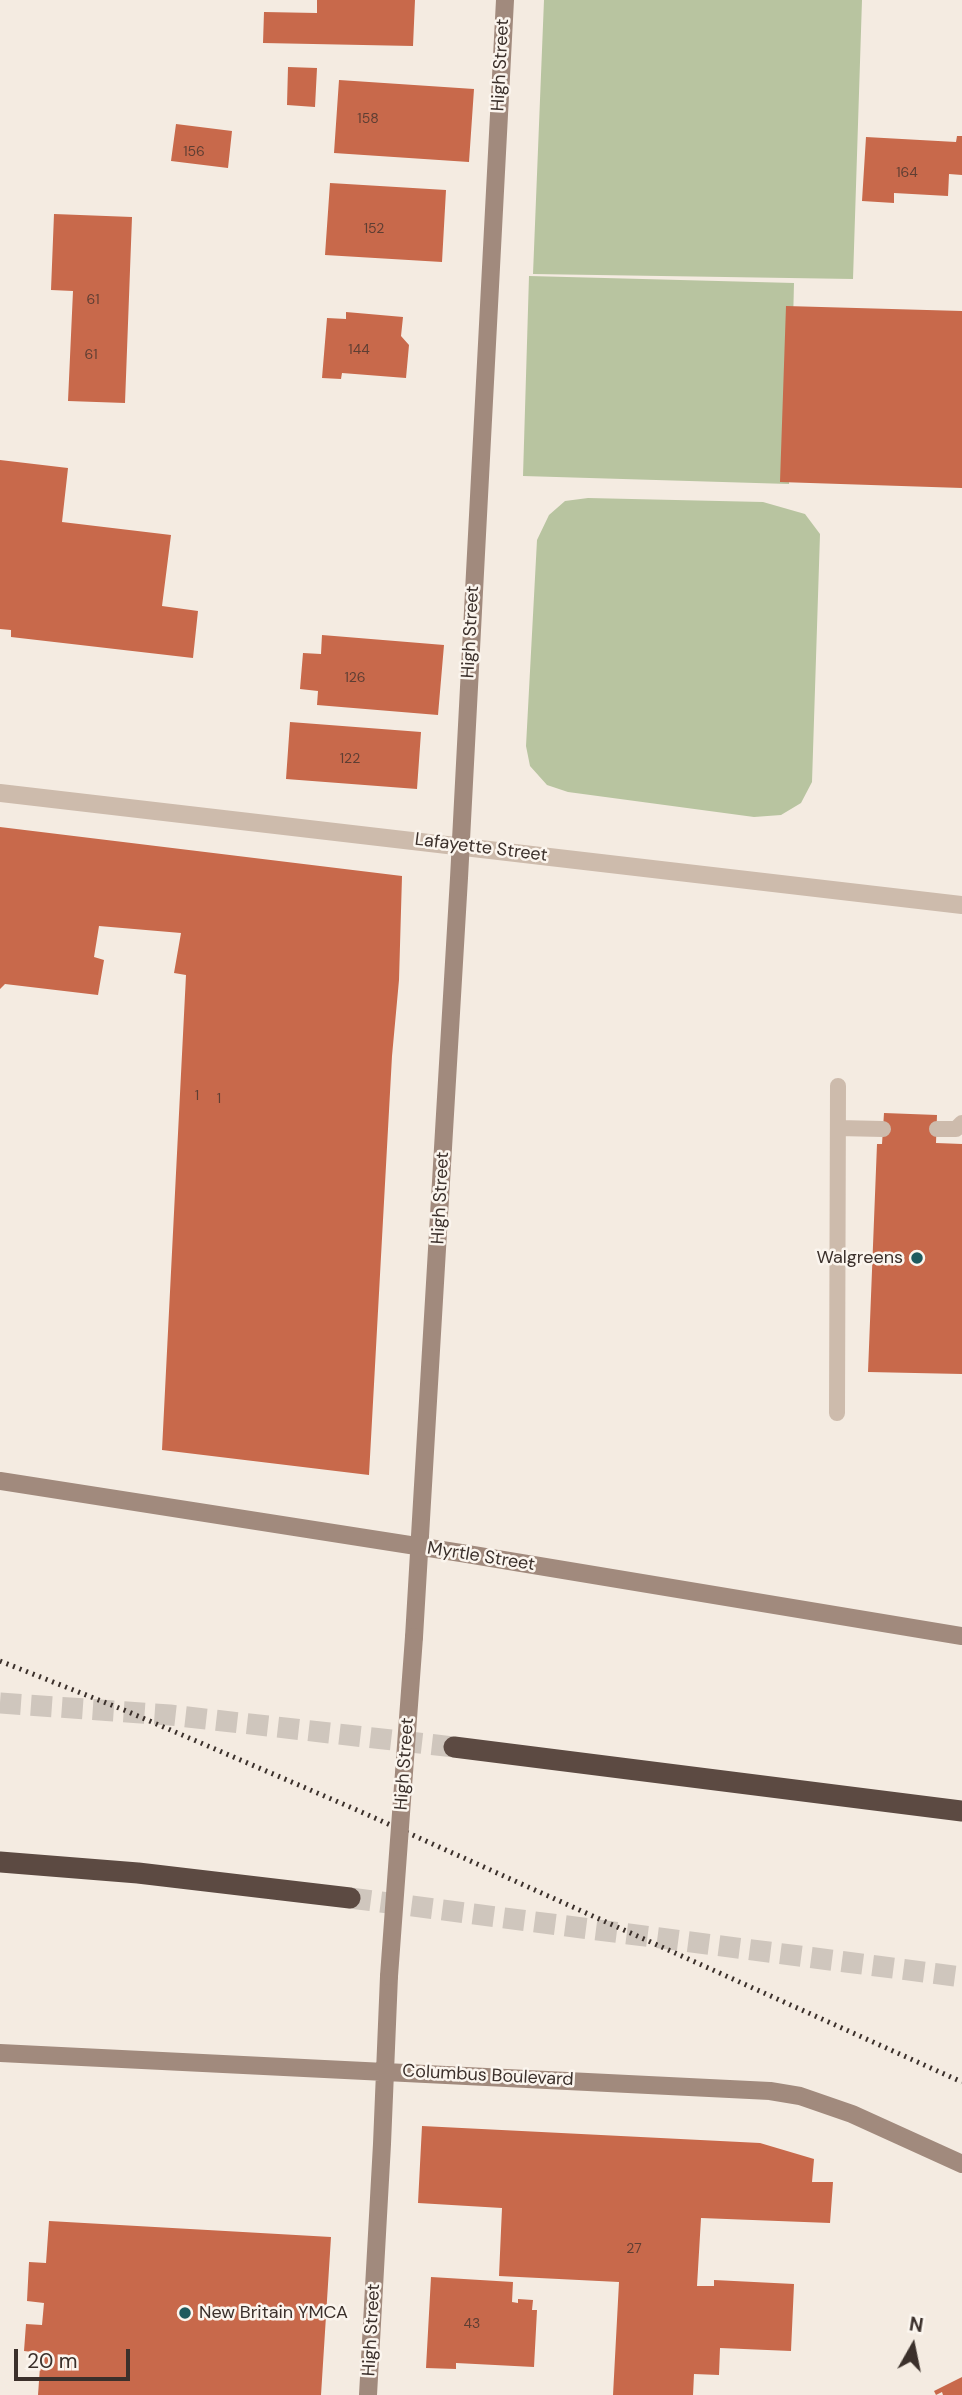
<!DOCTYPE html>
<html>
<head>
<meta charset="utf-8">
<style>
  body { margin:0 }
  #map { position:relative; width:962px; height:2395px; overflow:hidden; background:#f4ebe1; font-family:"DM Sans",sans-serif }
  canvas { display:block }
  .north { position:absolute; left:878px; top:2311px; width:70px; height:70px; -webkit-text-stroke:5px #fbf5ee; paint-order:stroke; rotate:9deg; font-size:19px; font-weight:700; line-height:28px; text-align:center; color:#3b302b }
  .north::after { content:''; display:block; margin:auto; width:24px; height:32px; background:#3b302b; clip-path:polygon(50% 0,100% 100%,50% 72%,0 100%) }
  .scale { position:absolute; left:14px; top:2349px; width:116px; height:32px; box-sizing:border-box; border:4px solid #3b302b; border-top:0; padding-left:9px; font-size:21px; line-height:24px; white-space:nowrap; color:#3b302b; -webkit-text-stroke:5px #fbf5ee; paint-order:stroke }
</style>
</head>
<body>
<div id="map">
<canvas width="962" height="2395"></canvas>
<div class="north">N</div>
<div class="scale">20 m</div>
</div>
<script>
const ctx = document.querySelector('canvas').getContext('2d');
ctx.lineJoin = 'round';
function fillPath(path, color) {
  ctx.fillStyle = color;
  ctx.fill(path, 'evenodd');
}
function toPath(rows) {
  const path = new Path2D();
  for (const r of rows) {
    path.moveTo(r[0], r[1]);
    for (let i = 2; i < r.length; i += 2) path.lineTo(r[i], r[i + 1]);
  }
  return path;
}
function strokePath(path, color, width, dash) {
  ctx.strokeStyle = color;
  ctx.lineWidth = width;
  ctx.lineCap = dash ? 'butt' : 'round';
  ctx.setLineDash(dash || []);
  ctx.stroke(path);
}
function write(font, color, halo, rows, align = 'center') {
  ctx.font = font + ' "DM Sans",sans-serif';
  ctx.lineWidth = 5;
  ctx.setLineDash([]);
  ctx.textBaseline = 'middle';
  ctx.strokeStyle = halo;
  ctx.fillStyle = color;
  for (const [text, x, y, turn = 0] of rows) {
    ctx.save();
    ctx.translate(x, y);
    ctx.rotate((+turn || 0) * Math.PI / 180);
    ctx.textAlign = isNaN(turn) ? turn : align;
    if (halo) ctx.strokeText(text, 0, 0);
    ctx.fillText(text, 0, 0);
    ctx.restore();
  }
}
fillPath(toPath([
  [544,0,862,0,853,279,533,274],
  [529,276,794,283,789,484,523,476],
  [588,498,763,502,805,514,820,534,812,782,801,803,781,815,754,817,568,792,547,785,530,766,526,746,537,540,549,515,565,501]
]), '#b8c4a0');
fillPath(toPath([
  [317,0,415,0,413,46,263,43,264,12,317,13],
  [288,67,317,68,315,107,287,105],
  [339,80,474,89,469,162,334,153],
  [176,124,232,131,228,168,171,161],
  [957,136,962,136,962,175,949,174,948,196,894,193,894,203,862,201,866,137,956,142],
  [330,183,446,190,442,262,325,255],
  [54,214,132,217,125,403,68,401,73,291,51,290],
  [786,306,962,311,962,488,780,482],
  [346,312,403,317,401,336,409,345,406,378,342,373,341,379,322,378,327,318,346,319],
  [0,460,68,468,62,522,171,535,162,606,198,611,193,658,11,637,11,630,0,629],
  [322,635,444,645,438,715,317,705,318,691,300,689,303,653,321,654],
  [290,722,421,732,417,789,286,779],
  [0,827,402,876,399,980,392,1056,369,1475,162,1450,186,975,174,973,181,933,99,926,94,957,104,960,98,995,5,984,0,989],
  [884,1113,937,1115,936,1143,962,1144,962,1374,868,1372,877,1144,882,1144],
  [422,2126,760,2143,814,2159,812,2182,833,2182,830,2223,701,2218,697,2286,714,2286,714,2280,794,2284,791,2351,720,2348,719,2375,694,2374,693,2395,613,2395,619,2282,499,2276,502,2208,418,2203],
  [49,2221,331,2237,321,2395,38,2395,41,2353,24,2351,26,2324,42,2325,44,2303,27,2301,29,2262,46,2263],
  [431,2277,513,2282,512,2302,518,2303,518,2299,533,2300,532,2310,537,2310,534,2367,456,2363,456,2369,426,2368],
  [962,2377,962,2395,943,2395,942,2392,936,2395,934,2391]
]), '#c8694b');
strokePath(toPath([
  [0,1703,170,1715,454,1747],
  [350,1898,962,1977]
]), '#cfc6bd', 21, [21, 10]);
strokePath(toPath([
  [838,1128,883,1129],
  [937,1129,956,1129,962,1123],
  [837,1413,838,1086]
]), '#cdbbac', 16);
strokePath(toPath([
  [0,793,962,905]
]), '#cdbbac', 18);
strokePath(toPath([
  [0,1481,461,1553,962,1636],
  [414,1637,459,878,505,0],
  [0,2053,770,2091,800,2096,852,2114,962,2164],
  [368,2395,382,2144,389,1976]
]), '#a18a7d', 18);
strokePath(toPath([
  [454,1747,962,1811],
  [0,1862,138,1873,350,1898]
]), '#5c4a42', 21);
strokePath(toPath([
  [0,1661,124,1710,357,1810,962,2082]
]), '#3b302b', 5, [2, 5]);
strokePath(toPath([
  [389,1976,414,1637]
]), '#a18a7d', 18);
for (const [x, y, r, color] of [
  [917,1258,7,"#1f5a5e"],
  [185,2313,7,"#1f5a5e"]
]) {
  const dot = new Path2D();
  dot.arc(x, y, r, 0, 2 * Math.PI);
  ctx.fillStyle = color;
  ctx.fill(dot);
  strokePath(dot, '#fbf5ee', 2.5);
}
write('14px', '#5e3e33', null, [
  ["158",368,119],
  ["156",194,152],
  ["164",907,173],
  ["152",374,229],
  ["61",93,300],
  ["144",359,350],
  ["61",91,355],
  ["126",355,678],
  ["122",350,759],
  ["1",197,1096],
  ["1",219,1099],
  ["27",634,2249],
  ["43",472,2324]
]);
write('18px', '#3b302b', '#fbf5ee', [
  ["High Street",501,65,-87],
  ["High Street",471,632,-87],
  ["Lafayette Street",481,848,7],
  ["High Street",441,1198,-87],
  ["Myrtle Street",481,1557,9],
  ["High Street",405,1764,-86],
  ["Columbus Boulevard",488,2076,3],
  ["High Street",372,2330,-87]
]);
write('18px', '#3b302b', '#fbf5ee', [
  ["Walgreens",903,1258],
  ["New Britain YMCA",199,2313,"left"]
], 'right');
</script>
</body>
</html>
